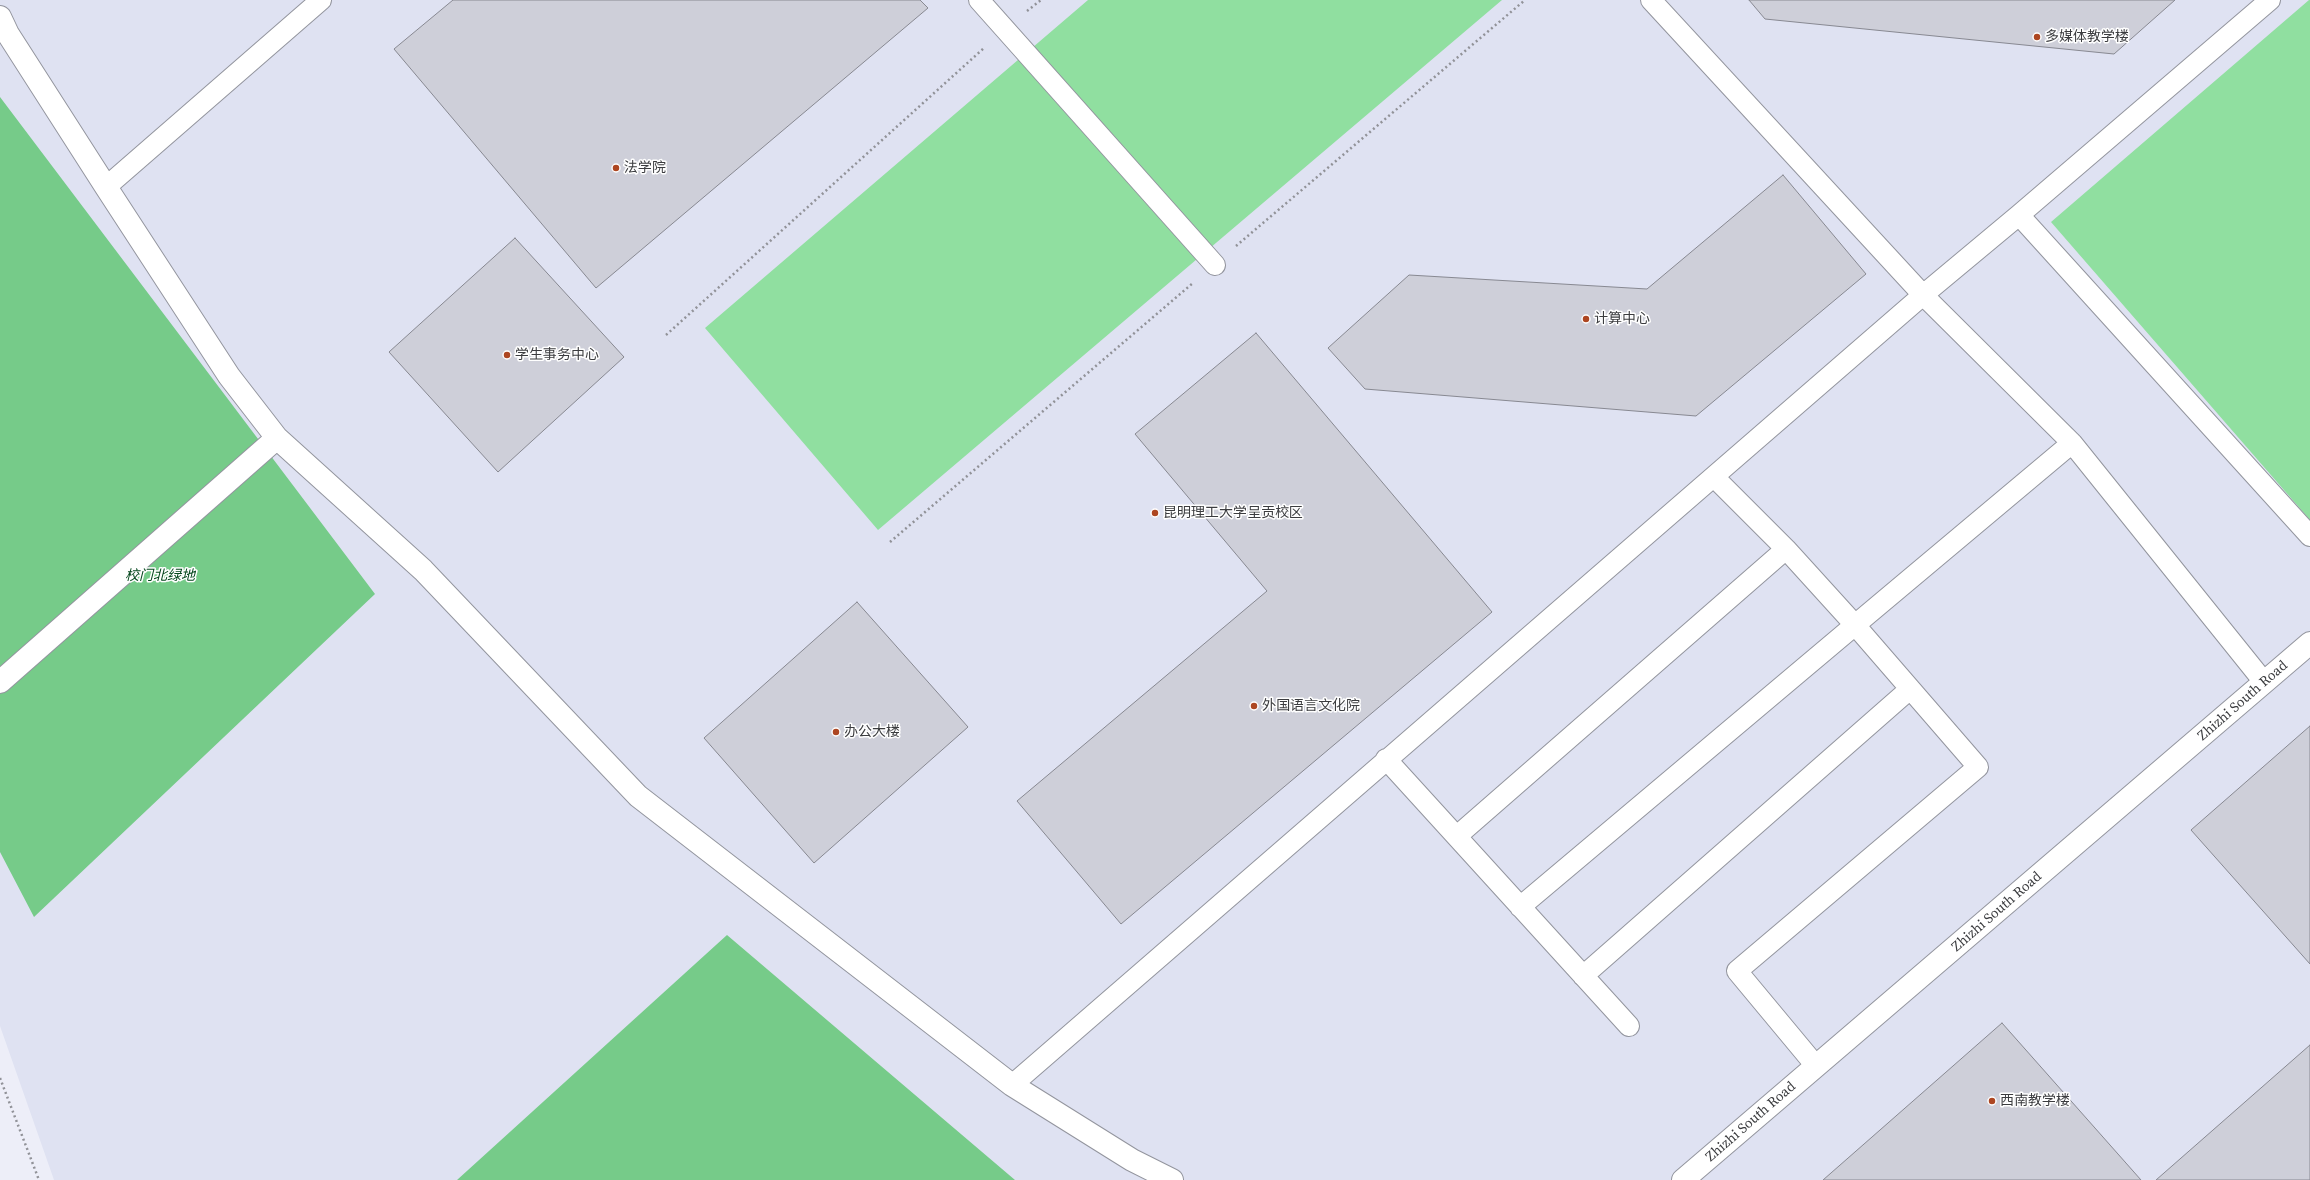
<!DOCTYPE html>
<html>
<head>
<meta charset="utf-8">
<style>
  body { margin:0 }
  canvas { display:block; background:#edeef8 }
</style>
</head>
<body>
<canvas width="2310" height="1180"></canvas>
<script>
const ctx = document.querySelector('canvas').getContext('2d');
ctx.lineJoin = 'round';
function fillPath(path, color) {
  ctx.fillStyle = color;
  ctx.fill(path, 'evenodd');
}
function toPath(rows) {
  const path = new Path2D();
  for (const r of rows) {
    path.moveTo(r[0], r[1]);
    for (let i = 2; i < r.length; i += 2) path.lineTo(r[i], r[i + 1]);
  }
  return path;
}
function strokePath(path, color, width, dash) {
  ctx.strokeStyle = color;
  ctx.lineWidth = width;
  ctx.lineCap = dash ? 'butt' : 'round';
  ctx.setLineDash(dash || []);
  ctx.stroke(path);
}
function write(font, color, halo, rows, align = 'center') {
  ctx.font = font + ' "Source Serif 4","Noto Sans SC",serif';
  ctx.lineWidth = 3;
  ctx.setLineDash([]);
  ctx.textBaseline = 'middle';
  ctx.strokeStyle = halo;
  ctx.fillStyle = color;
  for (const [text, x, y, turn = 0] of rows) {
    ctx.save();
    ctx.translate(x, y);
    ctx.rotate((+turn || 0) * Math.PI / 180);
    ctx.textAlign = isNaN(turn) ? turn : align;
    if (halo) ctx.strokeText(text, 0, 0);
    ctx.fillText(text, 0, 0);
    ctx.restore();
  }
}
fillPath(toPath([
  [0,0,2310,0,2310,1180,54,1180,0,1026]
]), '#dfe2f2');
fillPath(toPath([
  [1088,0,1502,0,878,530,705,328],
  [2309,0,2310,0,2310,520,2051,222]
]), '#90dfa0');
fillPath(toPath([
  [0,97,375,594,34,917,0,852],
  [727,935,1015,1180,457,1180]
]), '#76cb89');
const building = toPath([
  [453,0,920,0,928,8,596,288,394,49,453,0],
  [1749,0,2175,0,2114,54,1765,19,1749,0],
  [1783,175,1866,274,1696,416,1365,389,1328,348,1409,275,1647,289,1783,175],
  [515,238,624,357,498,472,389,352,515,238],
  [1256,333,1492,612,1121,924,1017,801,1267,591,1135,434,1256,333],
  [857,602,968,727,814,863,704,738,857,602],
  [2310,726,2310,964,2191,830,2310,726],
  [2002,1023,2141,1180,1823,1180,2002,1023],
  [2310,1045,2310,1180,2156,1180,2310,1045]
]);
fillPath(building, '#cecfd9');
strokePath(building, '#888992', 1);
const service = toPath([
  [979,0,1215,265],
  [1651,0,1923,295,2072,443],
  [106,187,321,0],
  [2019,215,2310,536],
  [1386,759,1629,1026],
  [1457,836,1786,549],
  [1520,907,1855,625,1786,549,1714,477],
  [1583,976,1910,689],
  [1816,1066,1737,971,1978,767,1855,625,2072,443,2264,682],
  [1012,1085,1923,295,2019,215,2270,0]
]);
const minor = toPath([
  [0,17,8,34,106,187,229,376,277,438,0,682],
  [277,438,423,570,638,796,1012,1085,1132,1160,1172,1180],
  [1683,1180,2310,643]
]);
strokePath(service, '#93959e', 22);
strokePath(minor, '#93959e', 24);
strokePath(toPath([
  [1027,11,1041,0],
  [1236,246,1525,0],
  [666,335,984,48],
  [890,542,1193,283],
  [0,1078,39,1180]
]), '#919298', 2.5, [2, 3]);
strokePath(service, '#fff', 20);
strokePath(minor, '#fff', 22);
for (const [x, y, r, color] of [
  [2037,37,4,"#ad4621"],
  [616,168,4,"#ad4621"],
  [1586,319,4,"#ad4621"],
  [507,355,4,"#ad4621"],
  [1155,513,4,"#ad4621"],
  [1254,706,4,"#ad4621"],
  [836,732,4,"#ad4621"],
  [1992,1101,4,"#ad4621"]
]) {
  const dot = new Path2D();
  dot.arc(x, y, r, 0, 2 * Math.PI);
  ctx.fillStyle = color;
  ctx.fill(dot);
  strokePath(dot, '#fff', 1.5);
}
write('14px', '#3b3c3f', '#fff', [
  ["多媒体教学楼",2045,37],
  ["法学院",624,168],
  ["计算中心",1594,319],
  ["学生事务中心",515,355],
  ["昆明理工大学呈贡校区",1163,513],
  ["外国语言文化院",1262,706],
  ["办公大楼",844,732],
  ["西南教学楼",2000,1101]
], 'left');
write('italic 14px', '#05471d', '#fff', [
  ["校门北绿地",160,576]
]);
write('14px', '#3b3c3f', '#fff', [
  ["Zhizhi South Road",2243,701,-41],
  ["Zhizhi South Road",1997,912,-41],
  ["Zhizhi South Road",1751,1122,-41]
]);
</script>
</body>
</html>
